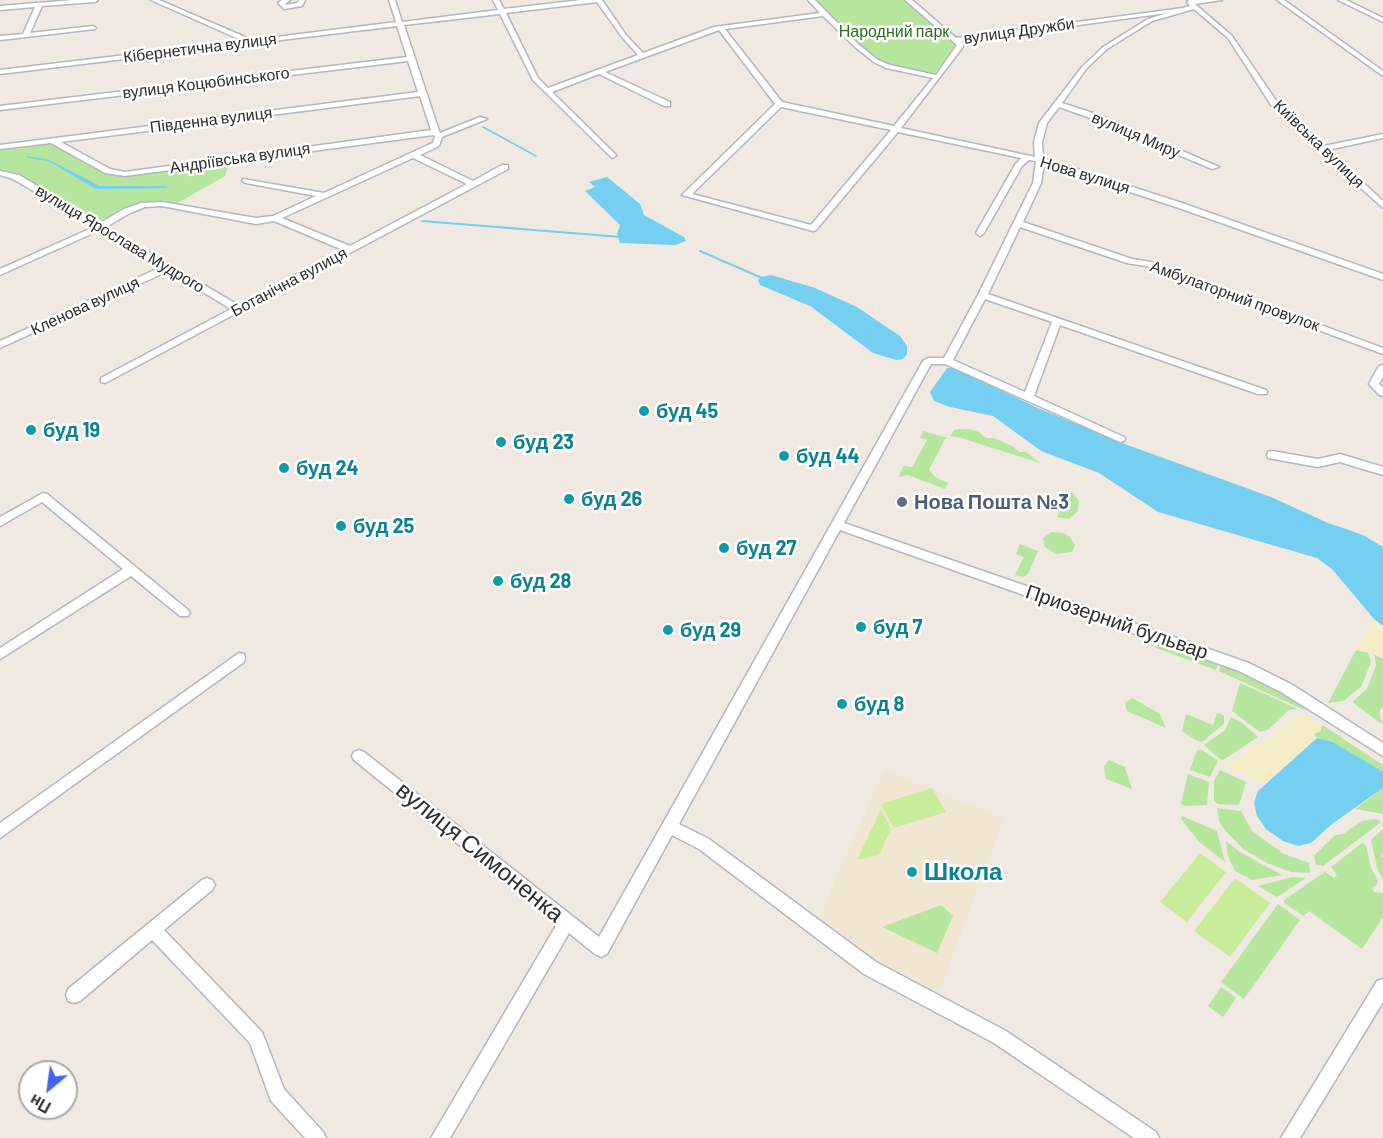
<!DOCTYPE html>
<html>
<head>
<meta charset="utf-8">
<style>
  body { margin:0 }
  #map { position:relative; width:1383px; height:1138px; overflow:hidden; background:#efe9e1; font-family:Barlow,sans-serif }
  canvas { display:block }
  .north { position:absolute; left:18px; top:1060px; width:60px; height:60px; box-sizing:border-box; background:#fff; border:2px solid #ababab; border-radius:50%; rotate:209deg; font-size:16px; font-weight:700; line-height:24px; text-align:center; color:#2e2e2e }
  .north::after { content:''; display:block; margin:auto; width:21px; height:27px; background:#4264fb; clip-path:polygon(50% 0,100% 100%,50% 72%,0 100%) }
</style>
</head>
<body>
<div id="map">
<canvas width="1383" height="1138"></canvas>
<div class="north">Пн</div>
</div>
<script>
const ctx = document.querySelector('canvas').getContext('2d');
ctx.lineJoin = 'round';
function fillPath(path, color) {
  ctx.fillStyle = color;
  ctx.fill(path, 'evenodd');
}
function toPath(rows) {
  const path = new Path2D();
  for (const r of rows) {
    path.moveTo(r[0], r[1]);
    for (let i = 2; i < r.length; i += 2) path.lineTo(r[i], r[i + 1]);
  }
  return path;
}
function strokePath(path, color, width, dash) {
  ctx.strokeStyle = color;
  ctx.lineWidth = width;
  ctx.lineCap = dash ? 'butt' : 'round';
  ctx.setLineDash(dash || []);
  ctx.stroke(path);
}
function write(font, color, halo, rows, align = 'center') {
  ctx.font = font + ' Barlow,sans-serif';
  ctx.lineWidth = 5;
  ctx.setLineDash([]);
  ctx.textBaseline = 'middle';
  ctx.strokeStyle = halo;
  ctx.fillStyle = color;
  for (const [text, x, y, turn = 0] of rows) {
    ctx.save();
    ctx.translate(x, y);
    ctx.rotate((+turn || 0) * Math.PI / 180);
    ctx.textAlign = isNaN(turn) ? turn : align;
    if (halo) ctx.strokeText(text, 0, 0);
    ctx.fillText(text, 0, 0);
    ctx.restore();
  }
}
fillPath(toPath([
  [884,770,1004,818,939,992,872,958,819,918]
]), '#f0e6d1');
fillPath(toPath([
  [814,0,905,0,957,46,934,74,890,65,878,60,860,46],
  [48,142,114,175,230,161,225,176,176,204,163,202,144,204,98,221,19,176,0,171,0,149],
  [959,429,969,429,979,432,986,438,994,438,1012,446,1019,452,1026,452,1040,463,958,437,950,436,954,430],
  [923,431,948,438,945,439,929,470,935,477,948,483,945,489,908,475,898,477,904,466,912,467,927,440,920,438],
  [1072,492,1079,501,1078,511,1069,519,1057,517,1068,493],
  [1051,532,1064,533,1070,537,1075,545,1072,552,1056,554,1045,547,1043,538],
  [1020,544,1038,551,1028,574,1023,577,1015,575,1024,557,1016,554],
  [1158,642,1218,663,1216,670,1156,648],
  [1356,650,1368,652,1371,662,1361,687,1343,701,1328,703],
  [1374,654,1383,659,1383,706,1379,712,1383,725,1352,702,1367,689,1376,665],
  [1221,664,1261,681,1308,708,1302,709,1219,671],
  [1240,683,1274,698,1297,709,1289,710,1269,729,1260,732,1232,711],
  [1132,698,1160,714,1166,728,1127,711,1125,703],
  [1217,713,1224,715,1224,724,1202,742,1195,740,1182,731,1186,714,1213,725],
  [1231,717,1241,722,1258,737,1223,760,1220,759,1204,745,1225,730],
  [1322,725,1383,765,1383,773,1333,742,1317,738,1314,734,1320,731],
  [1197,750,1202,750,1218,761,1210,777,1190,770],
  [1109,760,1125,767,1132,789,1106,779,1104,766],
  [1220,770,1246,782,1239,805,1218,804,1214,801,1214,781],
  [1188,774,1209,782,1207,805,1185,806,1181,804],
  [1383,788,1383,814,1355,809,1382,789],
  [1217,808,1241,811,1252,831,1284,854,1309,863,1310,873,1291,872,1267,863,1243,849,1225,830,1219,821],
  [1182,816,1217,831,1225,862,1199,842,1181,819],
  [1374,819,1379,820,1380,823,1323,866,1316,865,1314,856,1335,835,1343,834,1362,821],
  [1383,829,1383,853,1381,855,1383,859,1383,880,1377,868,1371,840],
  [1226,841,1240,852,1282,875,1252,880,1235,871,1228,856],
  [1362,843,1366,845,1371,868,1378,881,1376,886,1372,887,1374,892,1383,893,1383,917,1362,949,1309,911,1304,916,1284,903,1284,900,1325,872,1334,878,1337,875,1331,867],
  [1292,877,1306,878,1277,897,1258,886],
  [1278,904,1300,920,1244,999,1221,982],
  [941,905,953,916,937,953,882,927],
  [1221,987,1236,998,1223,1017,1208,1006]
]), '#b6e59e');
fillPath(toPath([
  [1374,619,1383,626,1383,659,1374,654,1356,650],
  [1306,715,1322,725,1320,731,1314,734,1317,738,1267,781,1253,782,1244,774,1227,767,1227,764,1276,733,1294,717]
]), '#f3ecc5');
fillPath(toPath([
  [932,788,946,812,894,828,881,804],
  [881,809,891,829,879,855,857,860],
  [1200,853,1226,872,1187,922,1160,902],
  [1235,878,1270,903,1230,957,1194,931]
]), '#c9ec9a');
fillPath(toPath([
  [63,167,100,186,166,186,169,188,96,189,60,168],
  [607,177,640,204,644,215,684,237,686,241,675,245,620,243,617,234,620,225,585,191,595,187,589,182],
  [771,275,815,288,857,307,900,336,907,346,907,354,903,359,896,360,873,353,810,306,760,285,758,280,761,277],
  [947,368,954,368,1038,408,1122,443,1271,497,1328,523,1363,535,1383,547,1383,626,1374,619,1332,569,1317,558,1158,512,1099,473,1041,451,993,416,950,407,934,401,930,392],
  [1317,738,1333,742,1383,772,1383,788,1332,824,1311,843,1298,846,1283,841,1266,829,1257,816,1254,803,1258,791]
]), '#75cff0');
strokePath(toPath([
  [483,127,536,156],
  [28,157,47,160,63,168]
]), '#75cff0', 1.5);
strokePath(toPath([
  [422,221,621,237],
  [700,251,762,278]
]), '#75cff0', 2);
const minor = toPath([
  [73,0,98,0,95,2,42,6,30,33,93,26,96,28,95,29,0,40,0,36,23,34,35,7,0,10,0,6,73,0],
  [151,0,159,0,252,40,396,22,389,0,395,0,402,22,498,10,493,0,499,0,504,9,581,0,602,0,626,35,643,53,714,27,820,13,808,0,815,0,859,45,878,60,890,65,936,75,957,45,905,0,912,0,956,38,1183,8,1190,6,1187,2,1190,0,1222,0,1195,4,1232,36,1277,102,1324,146,1383,134,1383,138,1328,150,1383,201,1383,208,1283,118,1271,105,1228,38,1194,9,1152,21,1107,49,1086,69,1062,103,1102,116,1219,167,1212,169,1096,120,1059,107,1047,123,1042,142,1043,158,1182,203,1383,274,1383,280,1176,207,1044,164,1041,183,1023,222,1132,259,1151,262,1383,348,1383,354,1146,266,1127,263,1020,227,988,294,1266,390,1267,392,1266,394,1258,394,1060,325,1034,396,1124,437,1125,439,1124,441,1120,442,945,364,931,364,844,523,1249,663,1291,684,1383,743,1383,756,1281,692,1239,671,840,530,679,824,709,839,876,962,1006,1031,1156,1132,1159,1138,1134,1138,994,1043,864,974,699,849,672,835,607,954,601,957,595,954,569,933,450,1138,431,1138,557,924,354,760,352,756,354,752,359,750,364,752,599,937,923,361,928,358,944,358,978,295,1033,183,1036,161,1029,160,1022,166,984,233,980,236,976,233,1015,165,1021,158,898,132,816,230,813,231,682,195,775,104,719,30,605,72,670,102,670,106,664,106,599,74,552,92,615,154,616,156,612,158,533,80,500,14,404,25,439,131,440,133,480,117,487,119,442,137,439,146,420,155,473,181,502,165,508,165,508,169,105,383,101,382,101,378,231,309,168,271,0,348,0,341,161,267,100,230,0,275,0,269,94,227,13,179,0,175,0,171,19,175,100,223,124,209,141,203,162,202,256,218,273,216,316,196,246,183,242,181,243,179,324,193,428,145,433,143,435,136,433,135,125,176,105,173,51,143,0,149,0,145,418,92,408,61,0,110,0,106,407,57,397,26,0,74,0,70,243,41,151,0],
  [597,2,622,37,638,55,548,88,538,78,506,13,597,2],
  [1167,13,1148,19,1103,47,1082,67,1039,123,1034,142,1035,157,901,128,962,48,964,44,961,41,1167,13],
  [823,16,855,47,874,62,886,68,933,78,894,126,782,102,725,29,823,16],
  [420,96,431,130,125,172,110,169,61,142,420,96],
  [781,107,891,130,811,225,692,194,781,107],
  [413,158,467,184,350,246,282,218,413,158],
  [162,206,256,224,274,221,343,250,238,305,106,227,130,213,145,207,162,206],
  [985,299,1052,322,1025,392,953,360,985,299],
  [282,0,290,0,285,4,286,5,297,3,299,0,305,0,302,6,284,9,278,3,282,0],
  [1277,0,1284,0,1383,71,1383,76,1277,0],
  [1338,0,1346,0,1383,18,1383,22,1338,0],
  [1383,365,1383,377,1379,384,1383,387,1383,396,1379,395,1369,384,1379,366,1383,365],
  [1272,451,1318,459,1340,454,1383,467,1383,475,1340,462,1318,467,1268,458,1267,455,1268,452,1272,451],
  [43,493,47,494,188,610,190,613,188,616,180,616,131,576,0,659,0,648,123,569,42,502,0,526,0,517,43,493],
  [239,653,244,654,245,658,244,662,0,838,0,823,239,653],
  [207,878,212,880,215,885,212,890,164,930,262,1032,284,1089,323,1132,326,1138,305,1138,271,1101,250,1043,152,940,80,1001,74,1003,68,1001,66,995,68,989,202,880,207,878],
  [1383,979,1383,1002,1300,1138,1281,1138,1377,981,1383,979]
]);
strokePath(minor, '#b4b7c1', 3);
fillPath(minor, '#fff');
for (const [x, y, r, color] of [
  [644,411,6,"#0f9aa8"],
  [31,430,6,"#0f9aa8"],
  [501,442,6,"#0f9aa8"],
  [784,456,6,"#0f9aa8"],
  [284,468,6,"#0f9aa8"],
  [569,499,6,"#0f9aa8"],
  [902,502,6,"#5c6f8a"],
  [341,526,6,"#0f9aa8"],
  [724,548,6,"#0f9aa8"],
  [498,581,6,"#0f9aa8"],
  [861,627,6,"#0f9aa8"],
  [668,630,6,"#0f9aa8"],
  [842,704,6,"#0f9aa8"],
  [912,872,6,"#0f9aa8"]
]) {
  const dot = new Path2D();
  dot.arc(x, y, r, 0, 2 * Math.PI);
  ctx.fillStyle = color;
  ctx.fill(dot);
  strokePath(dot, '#fff', 2);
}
write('16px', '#2e2e2e', '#fff', [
  ["вулиця Дружби",1019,31,-8],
  ["Кібернетична вулиця",200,48,-7],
  ["вулиця Коцюбинського",206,83,-7],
  ["Південна вулиця",211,120,-7],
  ["вулиця Миру",1136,135,23],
  ["Київська вулиця",1319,144,44],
  ["Андріївська вулиця",240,158,-8],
  ["Нова вулиця",1085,175,17],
  ["вулиця Ярослава Мудрого",120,239,31],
  ["Ботанічна вулиця",289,282,-28],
  ["Амбулаторний провулок",1235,296,20],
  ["Кленова вулиця",85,306,-25]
]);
write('16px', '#2c6e1b', '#fff', [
  ["Народний парк",894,32]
]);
write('bold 20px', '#0d838f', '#fff', [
  ["буд 45",656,411],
  ["буд 19",43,430],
  ["буд 23",513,442],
  ["буд 44",796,456],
  ["буд 24",296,468],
  ["буд 26",581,499],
  ["буд 25",353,526],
  ["буд 27",736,548],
  ["буд 28",510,581],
  ["буд 7",873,627],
  ["буд 29",680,630],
  ["буд 8",854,704]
], 'left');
write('bold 20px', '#4e5e75', '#fff', [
  ["Нова Пошта №3",914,502]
], 'left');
write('20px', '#2e2e2e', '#fff', [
  ["Приозерний бульвар",1117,622,19]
]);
write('24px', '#2e2e2e', '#fff', [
  ["вулиця Симоненка",480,852,39]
]);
write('bold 24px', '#0d838f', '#fff', [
  ["Школа",924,872]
], 'left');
</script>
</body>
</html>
